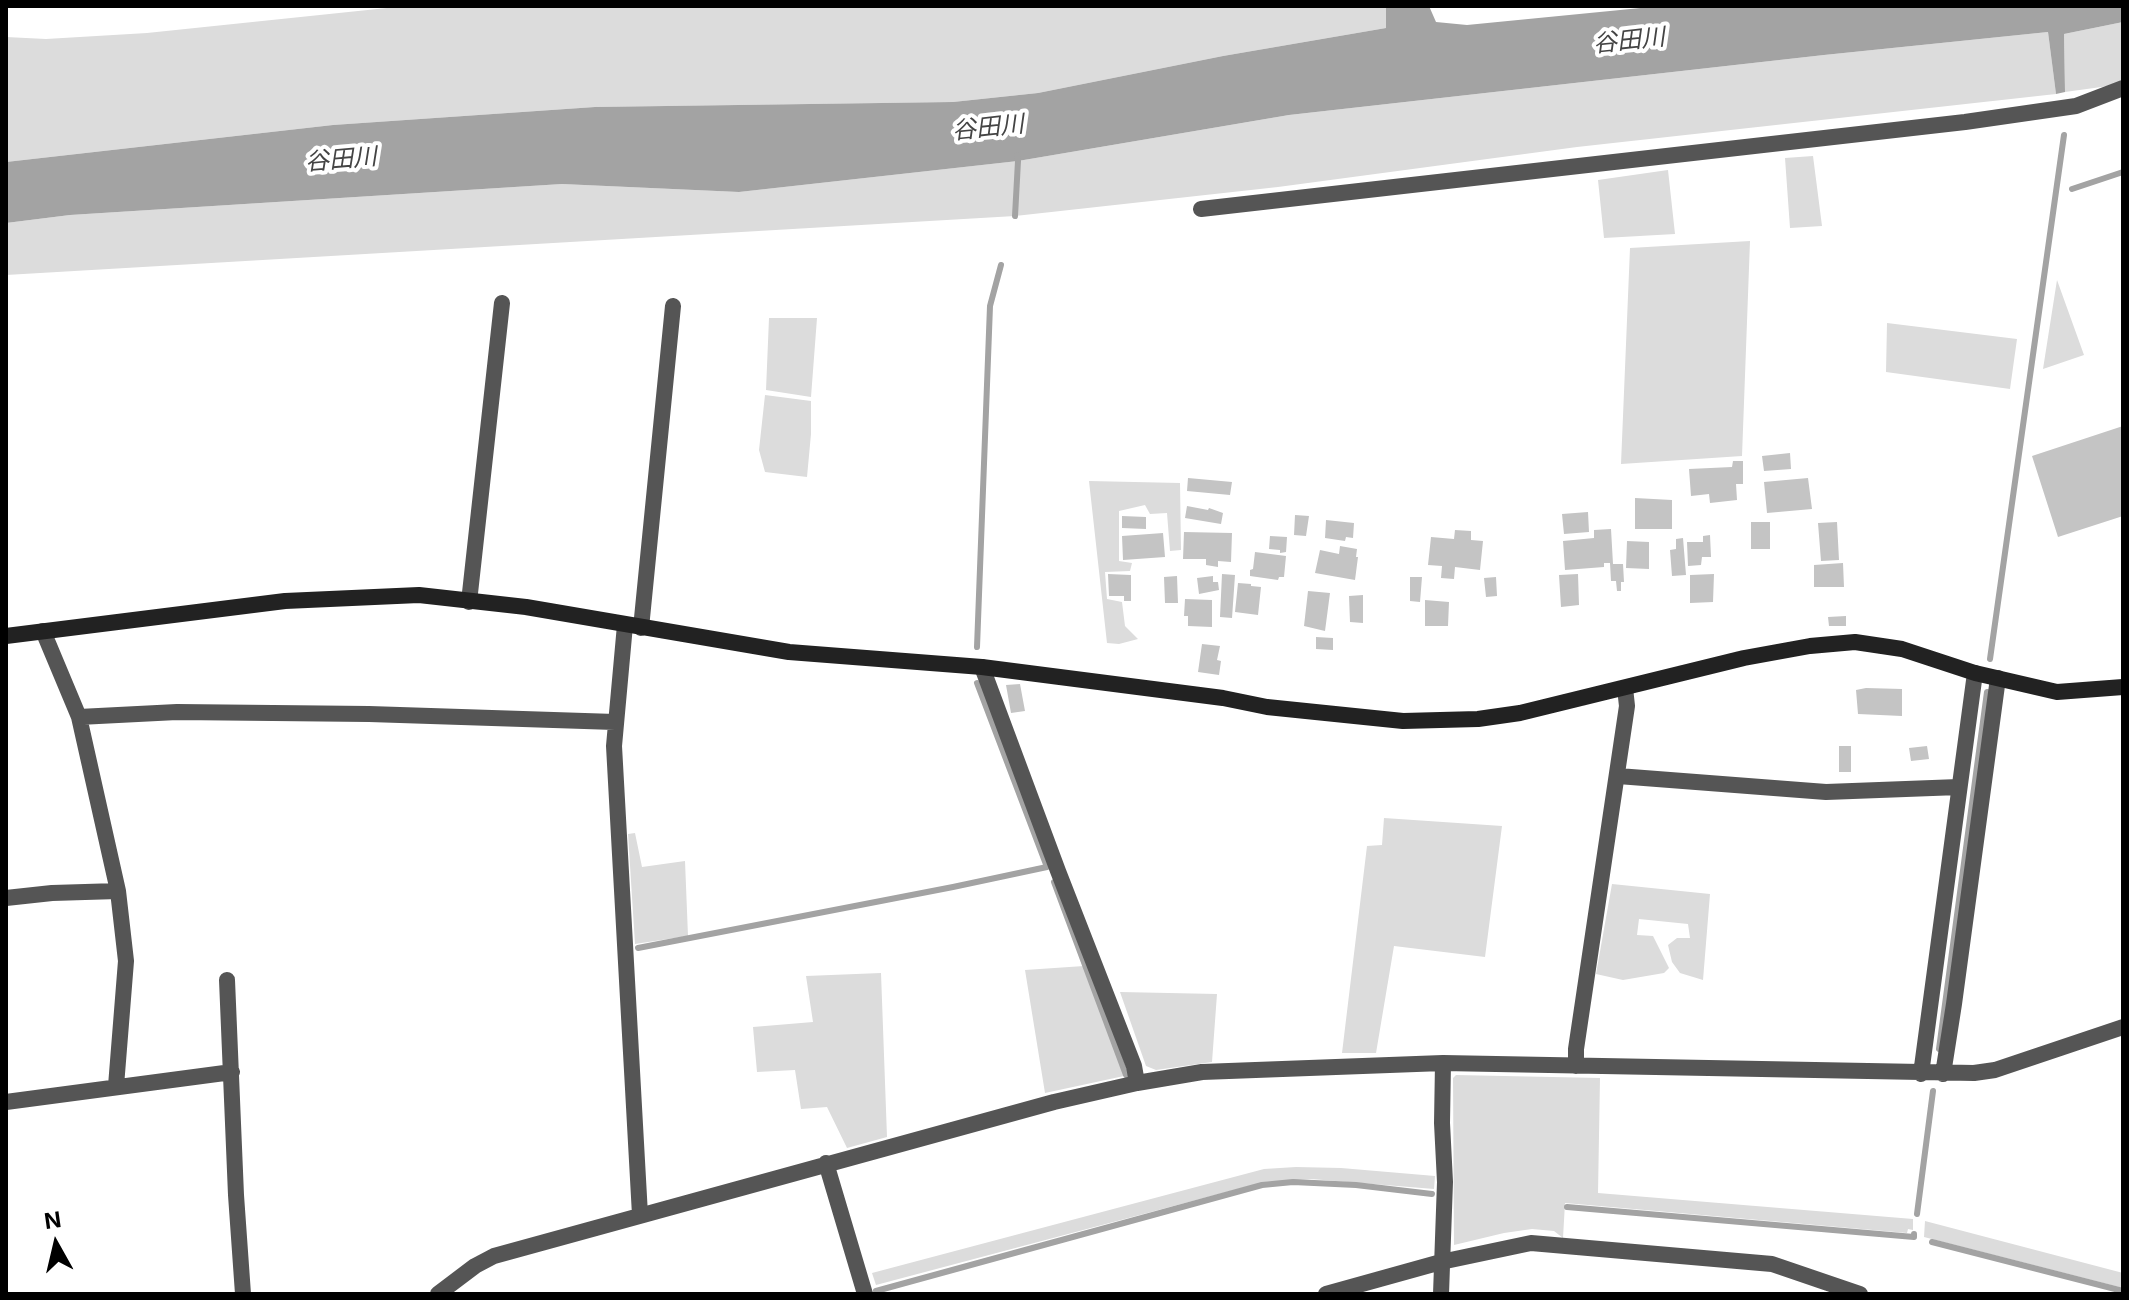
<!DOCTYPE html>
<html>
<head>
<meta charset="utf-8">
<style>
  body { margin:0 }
  #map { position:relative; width:2129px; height:1300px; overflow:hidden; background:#fff; font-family:Inter,sans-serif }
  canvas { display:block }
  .frame { position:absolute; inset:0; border:8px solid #000; pointer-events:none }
  .north { position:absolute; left:16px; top:1204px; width:80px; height:80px; -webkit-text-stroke:6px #fff; paint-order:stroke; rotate:352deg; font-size:22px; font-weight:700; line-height:32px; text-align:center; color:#000 }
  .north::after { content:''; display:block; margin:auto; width:28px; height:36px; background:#000; clip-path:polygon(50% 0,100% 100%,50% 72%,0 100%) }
</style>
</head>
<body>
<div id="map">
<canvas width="2129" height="1300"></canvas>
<div class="frame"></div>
<div class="north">N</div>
</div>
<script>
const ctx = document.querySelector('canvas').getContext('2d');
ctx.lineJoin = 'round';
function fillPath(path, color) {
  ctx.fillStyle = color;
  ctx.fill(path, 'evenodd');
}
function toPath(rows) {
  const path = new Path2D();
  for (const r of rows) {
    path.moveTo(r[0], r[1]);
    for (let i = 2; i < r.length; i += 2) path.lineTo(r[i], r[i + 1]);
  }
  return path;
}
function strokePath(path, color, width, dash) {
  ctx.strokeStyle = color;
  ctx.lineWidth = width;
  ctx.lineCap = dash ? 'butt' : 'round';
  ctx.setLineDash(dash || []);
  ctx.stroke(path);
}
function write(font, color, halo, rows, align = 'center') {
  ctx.font = font + ' Inter,"Noto Sans JP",sans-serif';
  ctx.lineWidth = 8;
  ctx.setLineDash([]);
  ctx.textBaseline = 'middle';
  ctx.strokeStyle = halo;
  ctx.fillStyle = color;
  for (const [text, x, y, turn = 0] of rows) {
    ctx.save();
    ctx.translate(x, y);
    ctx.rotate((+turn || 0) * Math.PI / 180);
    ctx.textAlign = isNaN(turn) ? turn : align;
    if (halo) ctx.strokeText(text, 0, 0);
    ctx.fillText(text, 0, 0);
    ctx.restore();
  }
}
fillPath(toPath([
  [406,6,1386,6,1386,28,1223,56,1038,93,953,102,595,107,333,125,6,162,6,37,46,39,147,33],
  [2123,22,2123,84,2065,92,2064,34],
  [2048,32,2056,94,1577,147,1278,187,1015,216,6,275,6,223,70,215,562,184,739,192,1018,161,1289,115,1824,55],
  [1813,156,1822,226,1790,228,1785,158],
  [1668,170,1675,234,1604,238,1598,180],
  [1750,241,1742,456,1621,464,1630,248],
  [2057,280,2084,355,2043,369],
  [769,318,817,318,811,397,766,390],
  [1887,323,2017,339,2010,389,1886,372],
  [765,395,811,401,811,434,807,477,765,472,759,450],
  [1089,481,1180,483,1181,550,1170,551,1167,513,1150,514,1145,505,1119,511,1119,561,1132,563,1130,571,1105,572,1107,599,1122,602,1125,626,1138,639,1119,644,1107,643],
  [1384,818,1502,826,1485,957,1394,946,1376,1053,1342,1053,1367,846,1382,845],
  [635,833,642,867,685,861,688,936,635,944,628,834],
  [1612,884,1710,894,1703,980,1680,973,1672,962,1668,945,1677,938,1690,938,1688,924,1639,919,1637,935,1653,936,1669,968,1664,973,1623,980,1596,974],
  [1084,966,1124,1076,1045,1093,1025,970],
  [881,973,887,1137,847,1148,827,1107,801,1109,795,1070,757,1072,753,1027,813,1022,806,976],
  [1120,992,1217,994,1212,1062,1156,1070,1146,1066],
  [1456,1075,1600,1078,1598,1193,1913,1219,1913,1230,1908,1229,1907,1233,1565,1203,1563,1238,1554,1231,1532,1229,1504,1233,1454,1245,1453,1078],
  [1296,1167,1341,1168,1435,1176,1434,1189,1311,1179,1264,1182,876,1285,872,1273,1264,1169],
  [1925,1221,2123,1273,2123,1288,1924,1237]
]), '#dcdcdc');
fillPath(toPath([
  [1386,6,1429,6,1436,22,1467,25,1661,6,2123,6,2123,22,2064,34,2065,92,2056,94,2048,32,1824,55,1289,115,1018,161,739,192,562,184,70,215,6,223,6,162,333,125,595,107,953,102,1038,93,1223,56,1386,28]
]), '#a3a3a3');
strokePath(toPath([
  [2072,189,2123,172],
  [1015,216,1018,161,1017,155],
  [977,647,990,306,1001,265],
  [1990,659,2064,135],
  [1054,882,1126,1075],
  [638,948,953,887,1047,867,977,683],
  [1939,1049,1987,692],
  [1567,1207,1914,1237,1914,1234],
  [1917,1214,1933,1091],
  [1932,1242,2123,1291],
  [876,1291,1262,1185,1293,1182,1356,1185,1432,1194]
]), '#a3a3a3', 6);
fillPath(toPath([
  [2123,426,2123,516,2058,537,2032,456],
  [1790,453,1791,469,1764,471,1762,456],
  [1733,461,1743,461,1743,484,1736,484,1737,500,1710,503,1709,494,1691,496,1689,469,1732,467],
  [1188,478,1232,482,1230,495,1187,491],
  [1808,478,1812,509,1767,513,1764,482],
  [1635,498,1672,500,1672,529,1635,529],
  [1187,506,1208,510,1209,508,1223,513,1221,524,1185,518],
  [1588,512,1589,532,1564,534,1562,514],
  [1295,515,1309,516,1306,536,1294,535],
  [1122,516,1146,517,1146,529,1122,528],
  [1326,520,1354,523,1353,538,1346,537,1345,541,1325,538],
  [1751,522,1770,522,1770,549,1751,549],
  [1837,522,1839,560,1821,561,1818,523],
  [1611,529,1613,564,1623,564,1624,582,1621,582,1621,591,1617,591,1616,581,1611,581,1610,563,1604,563,1604,567,1565,570,1563,541,1594,538,1594,530],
  [1455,530,1471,531,1471,540,1483,541,1480,570,1455,567,1454,579,1441,578,1442,566,1428,565,1431,537,1454,539],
  [1184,532,1232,533,1231,562,1218,561,1218,567,1206,565,1206,559,1183,559],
  [1163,533,1165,557,1123,560,1122,536],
  [1710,535,1711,557,1702,557,1701,565,1688,566,1687,542,1703,542,1703,536],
  [1270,536,1287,537,1286,552,1280,553,1280,550,1269,549],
  [1683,538,1686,575,1672,576,1670,550,1676,549,1676,539],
  [1627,541,1649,542,1649,569,1626,568],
  [1340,546,1357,549,1356,557,1358,557,1355,580,1315,573,1320,550,1339,554],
  [1255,552,1286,556,1284,577,1279,577,1278,580,1250,576,1250,570,1253,569],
  [1843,563,1844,587,1814,587,1814,565],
  [1108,574,1131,575,1131,601,1124,601,1124,596,1109,596],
  [1222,574,1235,575,1232,618,1220,617],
  [1578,574,1579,605,1561,607,1559,575],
  [1714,574,1713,602,1690,603,1690,575],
  [1177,576,1178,603,1165,603,1164,577],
  [1213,576,1213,582,1218,582,1219,590,1199,594,1197,578],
  [1410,577,1422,577,1420,602,1410,601],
  [1496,577,1497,596,1486,597,1484,578],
  [1238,583,1251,584,1251,586,1261,587,1258,615,1235,612],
  [1308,591,1330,593,1325,631,1304,626],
  [1363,595,1363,623,1350,622,1349,596],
  [1185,599,1212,600,1212,627,1188,626,1188,616,1184,616],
  [1425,600,1449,602,1448,626,1425,626],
  [1846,616,1846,626,1829,626,1828,617],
  [1316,637,1333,638,1333,650,1316,649],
  [1202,644,1220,646,1217,660,1221,661,1219,675,1198,672],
  [1020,684,1025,711,1011,713,1006,685],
  [1866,688,1902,689,1902,716,1858,714,1856,690],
  [1839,746,1851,746,1851,772,1839,772],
  [1927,746,1929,759,1911,761,1909,748]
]), '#c4c4c4');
strokePath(toPath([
  [1201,209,1965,122,2076,106,2123,88],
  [469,602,502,303],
  [625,625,614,746,640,1215],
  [641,628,673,306],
  [43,631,79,717,118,891,126,961,116,1086],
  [982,667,1058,871,1134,1066,1137,1083],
  [79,717,177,712,369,714,615,722],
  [1618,776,1826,792,1959,787],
  [6,898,52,893,118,891],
  [227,980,236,1195,243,1294],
  [1576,1066,1576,1049,1627,706,1625,688],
  [1921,1074,1975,673],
  [1943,1074,1954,1004,1998,678],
  [6,1102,232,1072],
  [826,1163,865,1294],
  [438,1294,475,1266,494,1256,1054,1102,1137,1083,1202,1072,1443,1063,1974,1073,1995,1070,2123,1027],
  [1326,1294,1441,1262,1531,1243,1772,1264,1860,1294],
  [1441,1294,1445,1182,1442,1123,1443,1063]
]), '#555', 16);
strokePath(toPath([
  [6,636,285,601,419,595,526,607,789,652,982,667,1223,698,1267,707,1403,721,1478,719,1520,713,1744,658,1810,646,1855,642,1902,649,1975,673,2057,692,2123,687]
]), '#222', 16);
write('italic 24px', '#444', '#fff', [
  ["谷田川",1629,41,-6],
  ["谷田川",988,128,-6],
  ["谷田川",341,160,-5]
]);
</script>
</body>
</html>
